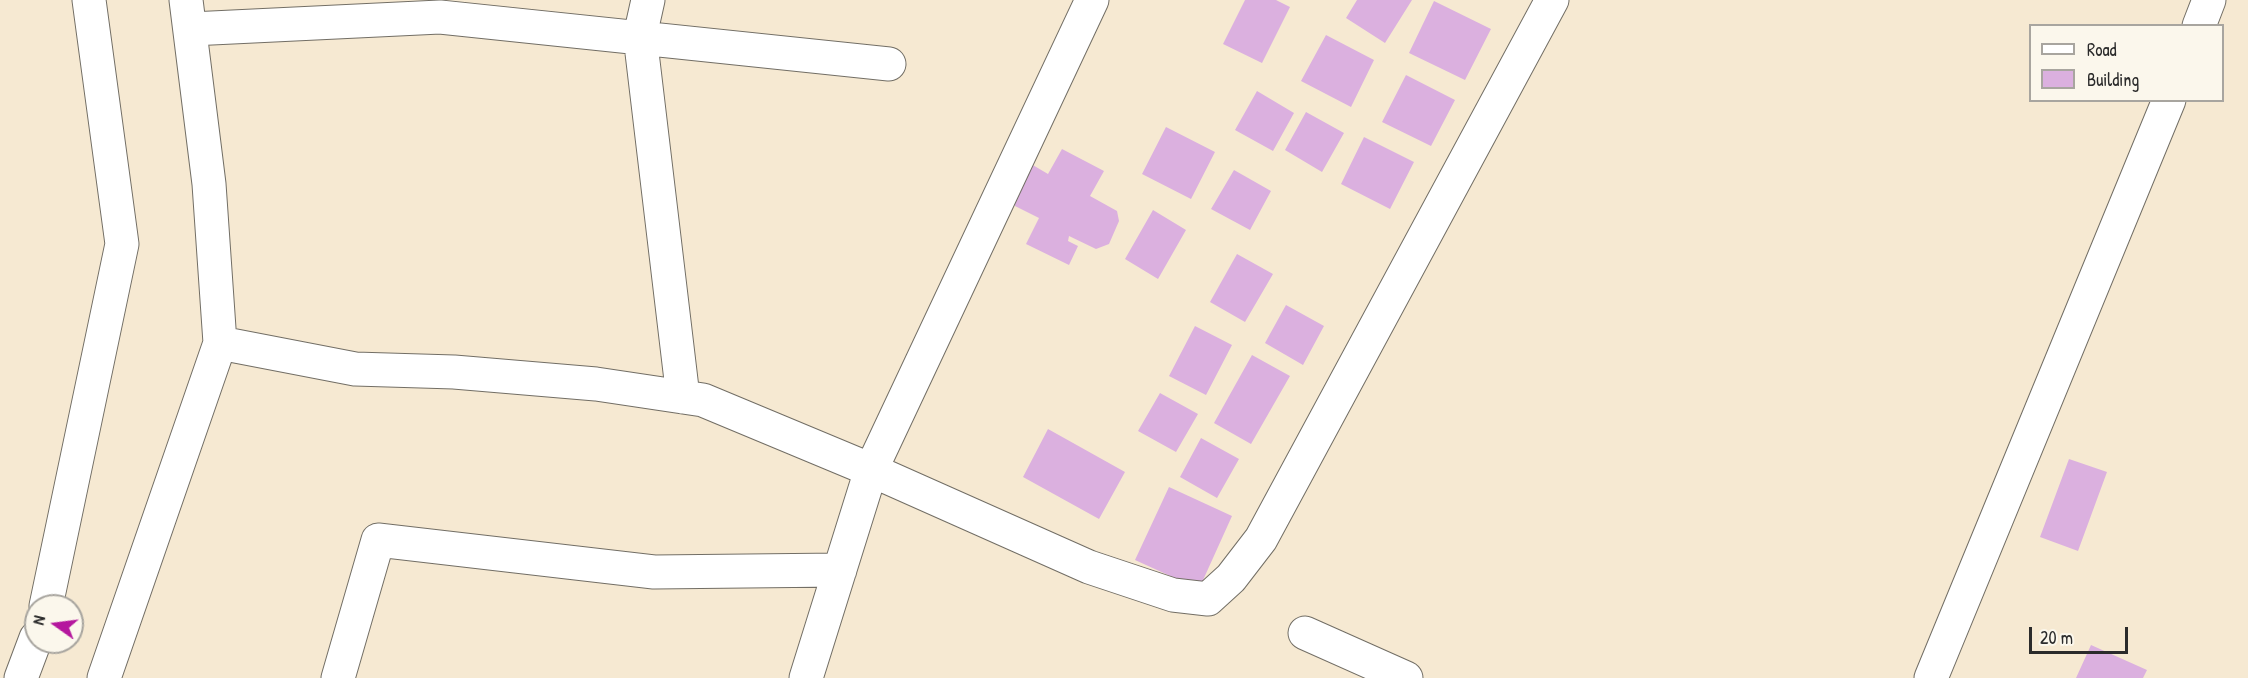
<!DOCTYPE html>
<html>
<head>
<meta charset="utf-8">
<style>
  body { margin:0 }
  #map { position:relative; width:2248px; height:678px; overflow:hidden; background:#f6e9d2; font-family:"Patrick Hand",sans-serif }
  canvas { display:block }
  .legend { position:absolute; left:2029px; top:24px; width:195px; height:78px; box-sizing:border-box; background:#fbf7ec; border:2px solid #a8a59f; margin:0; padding:8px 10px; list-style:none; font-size:18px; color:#2b2b2b }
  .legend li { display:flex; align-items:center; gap:12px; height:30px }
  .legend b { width:30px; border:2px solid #a8a59f }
  .north { position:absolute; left:24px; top:594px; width:60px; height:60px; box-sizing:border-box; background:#fbf7ec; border:2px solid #a8a59f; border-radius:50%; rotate:284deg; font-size:16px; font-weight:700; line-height:24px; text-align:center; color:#2b2b2b }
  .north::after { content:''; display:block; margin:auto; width:21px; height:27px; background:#b5179e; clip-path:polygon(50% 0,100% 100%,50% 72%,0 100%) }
  .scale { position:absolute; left:2029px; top:627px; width:99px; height:27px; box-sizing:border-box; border:3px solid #2b2b2b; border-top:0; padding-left:8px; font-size:18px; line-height:21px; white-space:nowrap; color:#2b2b2b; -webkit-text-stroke:4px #fbf7ec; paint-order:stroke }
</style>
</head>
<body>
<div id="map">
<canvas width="2248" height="678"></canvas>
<ul class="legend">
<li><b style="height:8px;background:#fff"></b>Road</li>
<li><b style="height:16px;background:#dbb0df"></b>Building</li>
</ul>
<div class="north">N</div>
<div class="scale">20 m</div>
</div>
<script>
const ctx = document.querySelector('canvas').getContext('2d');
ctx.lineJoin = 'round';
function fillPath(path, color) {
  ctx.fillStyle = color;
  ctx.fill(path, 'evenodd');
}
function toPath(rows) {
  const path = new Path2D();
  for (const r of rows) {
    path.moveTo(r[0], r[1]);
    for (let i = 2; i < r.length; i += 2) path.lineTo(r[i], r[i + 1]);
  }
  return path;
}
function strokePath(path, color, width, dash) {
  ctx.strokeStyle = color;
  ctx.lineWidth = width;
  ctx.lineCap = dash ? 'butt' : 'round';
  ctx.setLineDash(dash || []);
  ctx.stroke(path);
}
fillPath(toPath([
  [1245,0,1276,0,1290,7,1262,63,1223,44],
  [1357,0,1412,0,1385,43,1346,18],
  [1434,1,1491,29,1465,80,1409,53],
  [1326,35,1374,60,1351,107,1301,81],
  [1406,75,1455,100,1431,146,1382,122],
  [1257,91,1294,113,1273,151,1235,130],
  [1306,112,1344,133,1322,172,1285,150],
  [1166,127,1215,152,1191,199,1142,174],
  [1364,137,1414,162,1390,209,1341,184],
  [1062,149,1104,171,1090,196,1117,211,1119,221,1109,244,1096,249,1069,236,1068,241,1078,246,1069,265,1026,244,1039,218,1015,206,1014,194,1031,164,1048,174],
  [1234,170,1271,191,1250,230,1211,209],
  [1153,210,1186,230,1158,279,1125,259],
  [1237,254,1273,274,1245,322,1210,302],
  [1286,305,1324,326,1303,365,1265,343],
  [1195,326,1232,345,1206,395,1169,376],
  [1252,355,1290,376,1251,444,1214,423],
  [1160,393,1198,414,1176,452,1138,431],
  [1048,429,1125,472,1099,519,1023,477],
  [1201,438,1239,459,1217,498,1180,477],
  [2069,459,2107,472,2078,551,2040,537],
  [1169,487,1232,516,1199,589,1135,560],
  [2091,645,2147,670,2143,678,2076,678]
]), '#dbb0df');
const minor = toPath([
  [186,0,209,184,220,343],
  [648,0,640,36,683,397],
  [1092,0,871,470,1089,567,1173,595,1208,599,1231,578,1261,539,1552,0],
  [2199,26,2209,0],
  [191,29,440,17,889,64],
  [46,606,122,244,89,0],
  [1305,633,1406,678],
  [21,678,36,638],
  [104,678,220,343,355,369,454,372,596,384,703,400,871,470,806,678],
  [338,678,378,540,654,572,840,570],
  [1931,678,2169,100]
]);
strokePath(minor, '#726e65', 35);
strokePath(minor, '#fff', 33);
</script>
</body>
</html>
